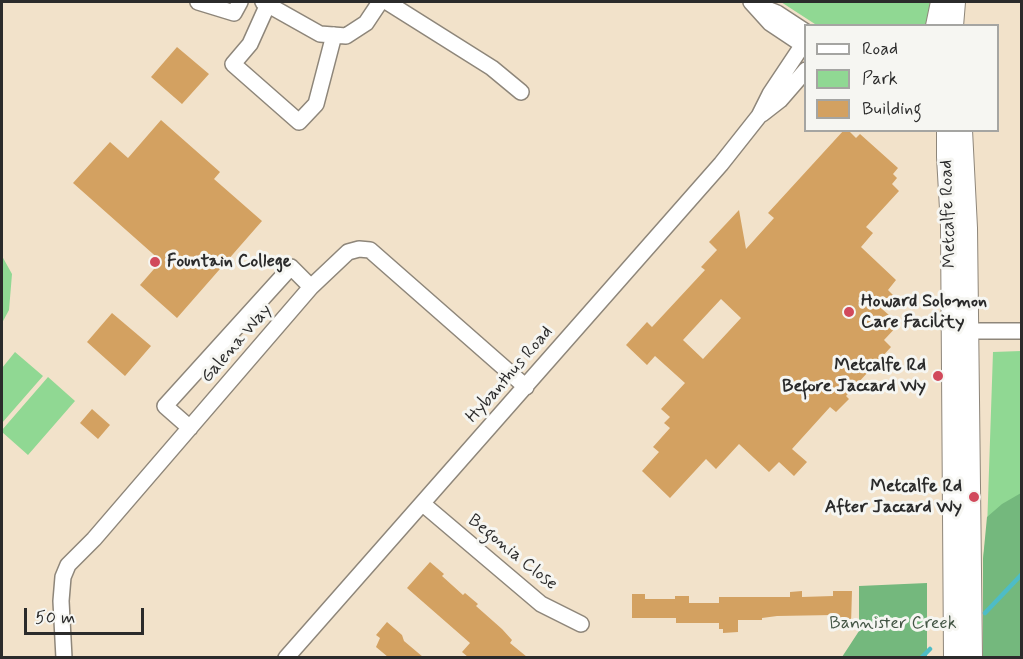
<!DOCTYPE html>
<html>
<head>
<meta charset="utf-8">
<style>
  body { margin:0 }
  #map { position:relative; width:1023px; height:659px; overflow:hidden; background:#f2e2ca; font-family:Mynerve,sans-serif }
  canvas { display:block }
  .frame { position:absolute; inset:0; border:3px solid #2b2b2b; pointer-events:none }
  .legend { position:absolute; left:804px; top:24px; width:195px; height:108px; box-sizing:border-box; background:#f6f6f2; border:2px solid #a5a5a2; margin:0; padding:8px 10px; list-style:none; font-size:18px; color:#2b2b2b }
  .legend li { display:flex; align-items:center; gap:12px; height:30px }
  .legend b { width:30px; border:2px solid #a5a5a2 }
  .scale { position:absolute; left:24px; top:608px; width:120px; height:27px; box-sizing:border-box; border:3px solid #2b2b2b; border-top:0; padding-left:8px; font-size:18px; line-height:21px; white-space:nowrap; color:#2b2b2b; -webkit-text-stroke:4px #f6f6f2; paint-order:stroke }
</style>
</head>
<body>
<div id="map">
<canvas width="1023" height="659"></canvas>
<div class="frame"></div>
<ul class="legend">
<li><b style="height:8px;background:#fff"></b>Road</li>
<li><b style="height:16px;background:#90d893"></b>Park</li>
<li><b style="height:16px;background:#d3a161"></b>Building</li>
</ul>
<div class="scale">50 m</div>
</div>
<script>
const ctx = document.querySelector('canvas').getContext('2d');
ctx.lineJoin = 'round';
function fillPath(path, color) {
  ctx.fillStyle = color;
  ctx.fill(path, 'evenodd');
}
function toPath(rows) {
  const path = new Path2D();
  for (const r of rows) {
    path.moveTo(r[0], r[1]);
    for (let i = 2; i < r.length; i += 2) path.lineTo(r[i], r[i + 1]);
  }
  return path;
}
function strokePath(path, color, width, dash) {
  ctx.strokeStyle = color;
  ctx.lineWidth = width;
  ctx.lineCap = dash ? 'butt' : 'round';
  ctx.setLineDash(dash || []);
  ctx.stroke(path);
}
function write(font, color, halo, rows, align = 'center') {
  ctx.font = font + ' Mynerve,sans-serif';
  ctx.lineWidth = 6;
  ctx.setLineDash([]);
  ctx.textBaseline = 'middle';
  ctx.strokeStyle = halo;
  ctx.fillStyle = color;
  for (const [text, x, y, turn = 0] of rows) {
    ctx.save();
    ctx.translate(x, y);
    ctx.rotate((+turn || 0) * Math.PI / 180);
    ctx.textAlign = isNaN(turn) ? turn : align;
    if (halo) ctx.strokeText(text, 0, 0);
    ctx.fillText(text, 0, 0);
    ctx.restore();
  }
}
fillPath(toPath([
  [781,2,930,2,928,20,925,25,818,26],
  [2,256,12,274,9,310,2,323],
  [1021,351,1021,657,983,658,983,559,987,529,993,352],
  [15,352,43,376,2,423,2,368],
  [48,377,75,401,28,455,2,432,2,430]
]), '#90d893');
fillPath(toPath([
  [1021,493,1021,657,983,657,983,559,987,517,1002,504],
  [927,583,927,657,842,657,859,631,859,586]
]), '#74b87d');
strokePath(toPath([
  [985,613,1022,574],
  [921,658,930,649]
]), '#4ebcc6', 4.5);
fillPath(toPath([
  [177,47,209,74,182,104,151,77],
  [161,120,220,172,214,179,262,221,177,318,140,285,161,261,73,183,110,142,128,158],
  [844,130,848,130,856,138,860,134,898,168,893,174,897,178,892,184,899,191,866,227,873,233,861,247,896,280,888,290,893,295,881,308,899,324,884,340,891,347,846,396,849,399,836,412,830,407,792,449,807,462,794,476,779,462,769,472,739,444,716,469,706,459,670,498,642,471,659,452,653,447,670,428,664,423,670,417,661,409,685,383,655,356,647,365,626,345,647,322,652,327,705,270,701,267,717,250,709,242,739,210,746,249,774,218,768,213],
  [721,299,741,318,703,359,683,340],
  [112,313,151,346,125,376,87,342],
  [92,409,110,425,98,439,80,423],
  [430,562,444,574,442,576,463,595,465,593,478,604,476,606,502,629,512,640,510,643,527,657,468,657,462,652,470,643,407,588],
  [802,591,802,597,833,596,833,591,852,591,851,624,833,623,833,615,777,616,762,618,762,620,738,620,738,632,723,633,723,629,719,629,719,623,676,623,676,618,632,618,632,594,645,594,645,599,675,599,675,596,689,596,689,603,719,603,719,597,790,597,790,592],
  [387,622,402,635,404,641,423,657,388,657,376,647,380,638,376,635]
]), '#d3a161');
const minor = toPath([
  [198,2,234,13,240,2],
  [263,2,320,34,346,36,366,23,380,2],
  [387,2,492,68,521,92],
  [751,2,770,23,806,47],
  [268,4,250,44,233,64,299,122,316,104,334,35],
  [757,5,777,13,806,32],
  [762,114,780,100,806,70],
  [959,331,1022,331],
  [190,428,165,406,291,267,311,287],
  [423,504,541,604,581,624],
  [64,658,61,601,63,577,68,565,94,539,311,287,348,252,359,249,370,250,526,387],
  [286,658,721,164,759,116,770,94,806,40]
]);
const major = toPath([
  [936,26,941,2],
  [953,26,955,2],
  [947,130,947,157,951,226,954,658],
  [962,130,967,228,972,658]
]);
strokePath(minor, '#8e867a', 18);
strokePath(major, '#8e867a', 22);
strokePath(minor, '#fff', 15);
strokePath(major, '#fff', 20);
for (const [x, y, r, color] of [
  [155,262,6,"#d1495b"],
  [849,312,6,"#d1495b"],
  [938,376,6,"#d1495b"],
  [974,497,6,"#d1495b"]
]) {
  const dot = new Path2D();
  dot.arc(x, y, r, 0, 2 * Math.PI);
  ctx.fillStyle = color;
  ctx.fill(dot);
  strokePath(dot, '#f6f6f2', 2);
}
write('18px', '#2b2b2b', '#f6f6f2', [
  ["Metcalfe Road",949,214,-92],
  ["Galena Way",237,344,-49],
  ["Hybanthus Road",510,375,-49],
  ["Begonia Close",512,553,39]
]);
write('bold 18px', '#2b2b2b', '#f6f6f2', [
  ["Fountain College",167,262],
  ["Howard Solomon",861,302],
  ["Care Facility",861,323],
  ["Metcalfe Rd",926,366,"right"],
  ["Before Jaccard Wy",926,387,"right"],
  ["Metcalfe Rd",962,487,"right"],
  ["After Jaccard Wy",962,508,"right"]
], 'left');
write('18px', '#445645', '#f6f6f2', [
  ["Bannister Creek",893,624]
]);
</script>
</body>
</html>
